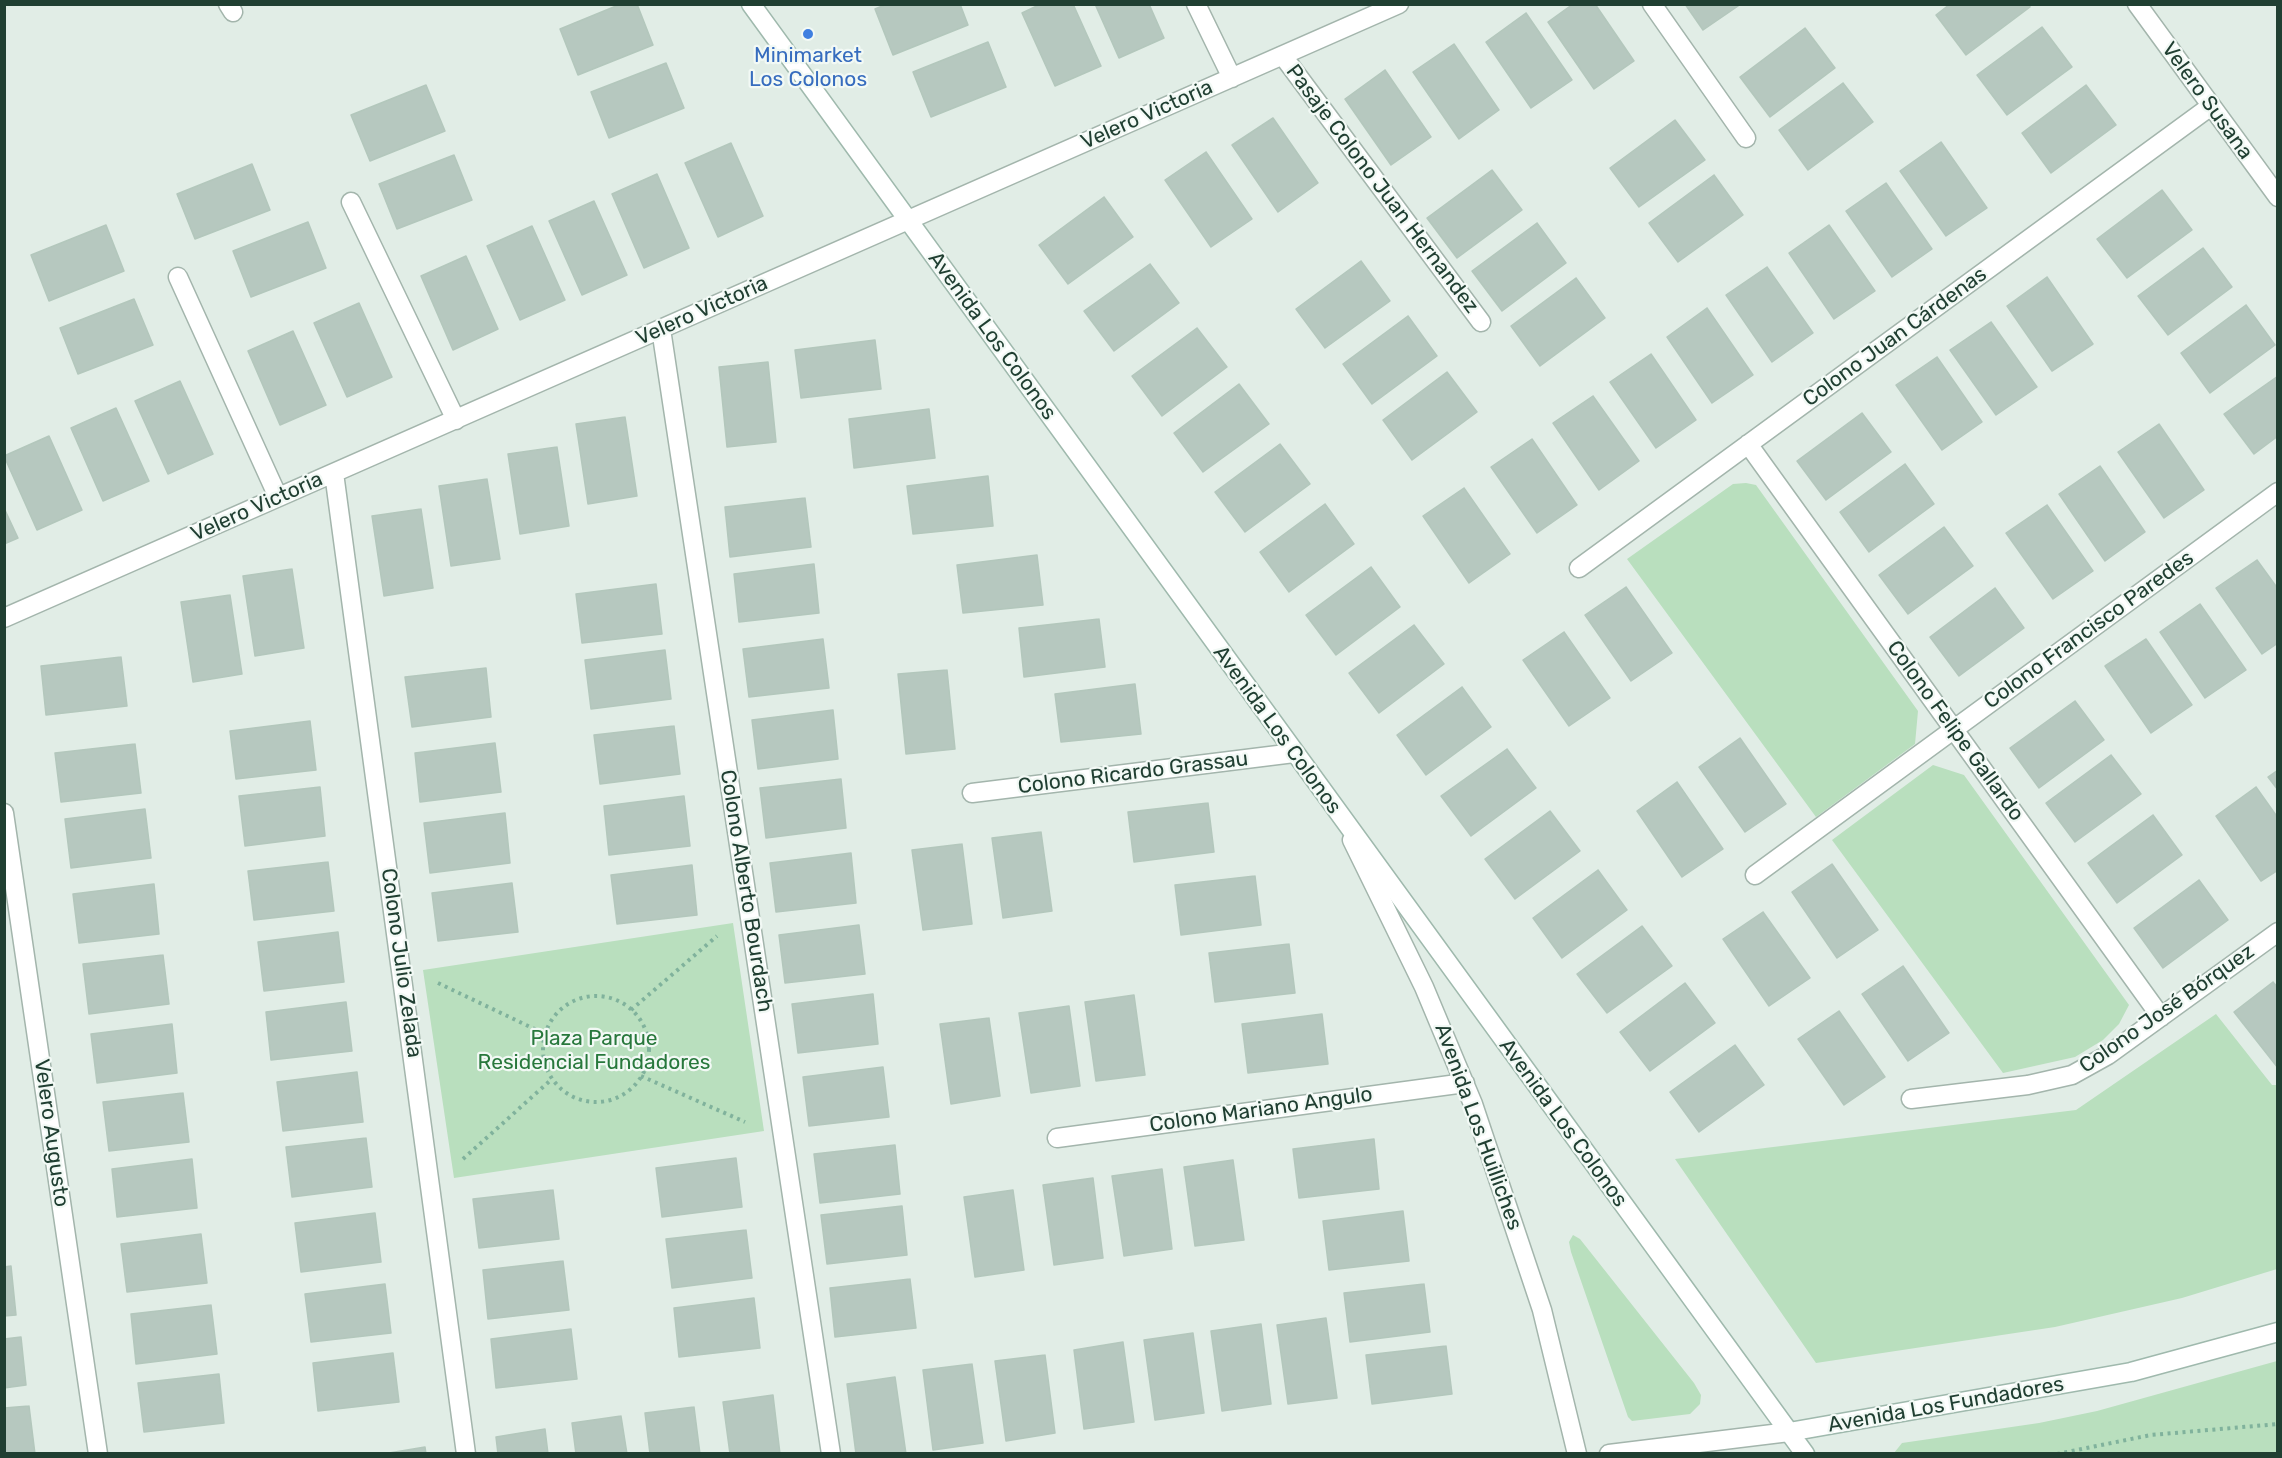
<!DOCTYPE html>
<html>
<head>
<meta charset="utf-8">
<style>
  body { margin:0 }
  #map { position:relative; width:2282px; height:1458px; overflow:hidden; background:#e1ede6; font-family:Rubik,sans-serif }
  canvas { display:block }
  .frame { position:absolute; inset:0; border:6px solid #203f32; pointer-events:none }
</style>
</head>
<body>
<div id="map">
<canvas width="2282" height="1458"></canvas>
<div class="frame"></div>
</div>
<script>
const ctx = document.querySelector('canvas').getContext('2d');
ctx.lineJoin = 'round';
function fillPath(path, color) {
  ctx.fillStyle = color;
  ctx.fill(path, 'evenodd');
}
function toPath(rows) {
  const path = new Path2D();
  for (const r of rows) {
    if (r.length === 3) {
      path.moveTo(r[0] + r[2], r[1]);
      path.arc(r[0], r[1], r[2], 0, 2 * Math.PI);
      continue;
    }
    path.moveTo(r[0], r[1]);
    for (let i = 2; i < r.length; i += 2) path.lineTo(r[i], r[i + 1]);
  }
  return path;
}
function strokePath(path, color, width, dash) {
  ctx.strokeStyle = color;
  ctx.lineWidth = width;
  ctx.lineCap = dash ? 'butt' : 'round';
  ctx.setLineDash(dash || []);
  ctx.stroke(path);
}
function write(font, color, halo, rows, align = 'center') {
  ctx.font = font + ' Rubik,sans-serif';
  ctx.lineWidth = 4.5;
  ctx.setLineDash([]);
  ctx.textBaseline = 'middle';
  ctx.strokeStyle = halo;
  ctx.fillStyle = color;
  for (const [text, x, y, turn = 0] of rows) {
    ctx.save();
    ctx.translate(x, y);
    ctx.rotate((+turn || 0) * Math.PI / 180);
    ctx.textAlign = isNaN(turn) ? turn : align;
    if (halo) ctx.strokeText(text, 0, 0);
    ctx.fillText(text, 0, 0);
    ctx.restore();
  }
}
fillPath(toPath([
  [1746,483,1756,485,1918,711,1915,744,1816,817,1627,559,1733,484],
  [1933,765,1964,775,2129,1005,2119,1024,2103,1040,2075,1057,2003,1073,1832,840],
  [733,923,764,1131,454,1178,423,970],
  [2216,1014,2272,1085,2277,1085,2277,1269,2182,1298,2055,1327,1816,1363,1675,1159,2076,1110],
  [1573,1235,1580,1239,1694,1383,1701,1395,1700,1404,1690,1414,1632,1421,1628,1417,1571,1252,1569,1242],
  [2277,1361,2277,1453,1894,1453,1902,1443,2039,1423,2097,1411]
]), '#b9dfbe');
const building = toPath([
  [621,4,637,4,653,45,578,75,560,29,621,4],
  [887,4,960,4,968,25,893,55,875,9,887,4],
  [1041,4,1073,4,1101,66,1055,86,1022,13,1041,4],
  [1095,4,1149,4,1164,38,1119,58,1095,4],
  [1573,4,1595,4,1634,61,1594,89,1548,22,1573,4],
  [1685,4,1741,4,1703,30,1685,4],
  [1950,4,2029,4,2030,7,1966,55,1936,15,1950,4],
  [1526,13,1572,80,1531,108,1486,42,1526,13],
  [2042,27,2072,67,2007,115,1977,75,2042,27],
  [1805,28,1835,68,1770,117,1740,77,1805,28],
  [988,42,1006,87,931,117,913,72,988,42],
  [1454,44,1499,110,1459,139,1413,72,1454,44],
  [666,63,684,108,609,138,591,92,666,63],
  [1385,70,1431,137,1391,165,1345,99,1385,70],
  [1843,83,1873,122,1808,170,1779,130,1843,83],
  [426,85,445,131,370,161,351,115,426,85],
  [2086,85,2116,125,2051,173,2022,133,2086,85],
  [1273,118,1318,183,1278,212,1232,145,1273,118],
  [1675,120,1705,160,1639,207,1610,168,1675,120],
  [1941,142,1987,208,1946,236,1900,171,1941,142],
  [731,143,763,216,718,237,685,163,731,143],
  [1206,152,1252,219,1211,247,1165,180,1206,152],
  [454,155,472,200,397,229,379,184,454,155],
  [252,164,270,210,195,239,177,194,252,164],
  [1492,170,1522,210,1457,258,1427,218,1492,170],
  [657,174,689,248,644,268,612,194,657,174],
  [1714,175,1743,215,1678,262,1649,223,1714,175],
  [1886,183,1932,249,1892,277,1846,211,1886,183],
  [2162,190,2192,230,2127,278,2097,239,2162,190],
  [1104,197,1133,237,1068,284,1039,245,1104,197],
  [594,201,627,275,582,295,549,221,594,201],
  [308,222,326,268,251,297,233,251,308,222],
  [1537,223,1566,263,1502,311,1472,271,1537,223],
  [106,225,124,271,49,301,31,255,106,225],
  [1829,225,1875,291,1834,319,1789,253,1829,225],
  [532,226,565,300,520,320,487,246,532,226],
  [2203,248,2232,287,2168,335,2138,296,2203,248],
  [466,256,498,329,453,350,421,276,466,256],
  [1361,261,1390,301,1325,348,1296,309,1361,261],
  [1150,264,1179,303,1114,351,1084,311,1150,264],
  [1767,267,1813,333,1772,362,1726,295,1767,267],
  [2047,277,2093,344,2052,371,2007,306,2047,277],
  [1576,278,1605,318,1540,366,1511,326,1576,278],
  [134,299,153,345,78,374,60,328,134,299],
  [359,303,392,377,347,397,314,323,359,303],
  [2246,305,2275,345,2210,393,2181,353,2246,305],
  [1707,308,1753,375,1712,403,1667,337,1707,308],
  [1408,316,1437,356,1372,404,1343,364,1408,316],
  [1991,322,2037,387,1996,415,1950,350,1991,322],
  [1197,328,1227,367,1162,416,1132,376,1197,328],
  [293,331,326,405,280,425,248,351,293,331],
  [875,340,881,389,801,398,795,350,875,340],
  [1651,354,1696,420,1656,448,1610,382,1651,354],
  [1937,357,1982,422,1942,450,1896,385,1937,357],
  [768,362,776,442,727,447,719,367,768,362],
  [1447,372,1477,412,1412,460,1383,420,1447,372],
  [2278,376,2278,436,2254,454,2224,414,2278,376],
  [180,381,213,454,168,474,135,401,180,381],
  [1239,384,1269,424,1203,472,1174,433,1239,384],
  [1593,396,1639,461,1599,490,1553,423,1593,396],
  [116,408,149,481,103,501,71,428,116,408],
  [929,409,935,458,854,468,849,419,929,409],
  [1862,413,1891,452,1826,500,1797,461,1862,413],
  [625,417,637,496,588,504,576,424,625,417],
  [2159,424,2204,490,2164,518,2118,452,2159,424],
  [49,436,82,510,37,530,4,456,49,436],
  [1532,439,1577,505,1537,533,1491,467,1532,439],
  [1280,444,1310,484,1245,532,1215,492,1280,444],
  [557,447,569,526,520,534,508,454,557,447],
  [1905,464,1934,504,1869,552,1840,512,1905,464],
  [2100,466,2145,532,2105,561,2059,494,2100,466],
  [988,476,993,526,913,534,907,486,988,476],
  [487,479,500,559,451,566,439,486,487,479],
  [1464,488,1510,554,1469,583,1423,516,1464,488],
  [805,498,811,547,730,557,725,507,805,498],
  [1325,504,1354,544,1289,592,1260,552,1325,504],
  [2047,505,2093,571,2053,599,2006,533,2047,505],
  [4,508,18,538,4,544,4,508],
  [421,509,433,588,384,596,372,516,421,509],
  [1944,527,1973,566,1908,614,1879,575,1944,527],
  [1037,555,1043,605,963,613,957,565,1037,555],
  [2257,560,2278,589,2278,643,2262,654,2216,588,2257,560],
  [814,564,819,613,739,622,734,574,814,564],
  [1371,567,1400,607,1336,655,1306,615,1371,567],
  [292,569,304,648,255,656,243,576,292,569],
  [656,584,662,634,582,643,576,594,656,584],
  [1626,587,1672,653,1631,681,1585,615,1626,587],
  [1995,588,2024,628,1959,676,1930,637,1995,588],
  [230,595,242,674,193,682,181,602,230,595],
  [2200,604,2246,670,2205,698,2160,632,2200,604],
  [1099,619,1105,667,1024,677,1019,628,1099,619],
  [1414,625,1444,664,1379,713,1349,673,1414,625],
  [1564,632,1610,698,1569,726,1523,660,1564,632],
  [823,639,829,688,749,697,743,649,823,639],
  [2146,639,2192,705,2151,733,2105,666,2146,639],
  [665,650,671,699,591,709,585,660,665,650],
  [121,657,127,706,46,715,41,666,121,657],
  [486,668,491,717,412,727,405,677,486,668],
  [947,670,955,749,906,754,898,674,947,670],
  [1135,684,1141,734,1061,742,1055,694,1135,684],
  [1462,687,1491,727,1426,775,1397,735,1462,687],
  [2075,701,2104,740,2039,788,2010,748,2075,701],
  [833,710,838,759,758,769,752,720,833,710],
  [310,721,316,770,236,779,230,731,310,721],
  [674,726,680,774,600,784,594,735,674,726],
  [1740,738,1786,804,1745,832,1699,767,1740,738],
  [495,743,501,792,420,802,415,753,495,743],
  [135,744,141,793,61,802,55,753,135,744],
  [1507,749,1536,788,1471,836,1441,796,1507,749],
  [2111,755,2141,794,2075,842,2046,803,2111,755],
  [2278,770,2278,790,2268,777,2278,770],
  [841,779,846,828,766,838,760,788,841,779],
  [1677,782,1723,849,1682,877,1637,811,1677,782],
  [320,787,325,836,245,846,239,796,320,787],
  [2256,787,2278,818,2278,870,2261,881,2216,816,2256,787],
  [684,796,690,846,609,855,604,806,684,796],
  [1208,803,1214,852,1134,862,1128,812,1208,803],
  [145,809,151,858,71,868,65,819,145,809],
  [1550,811,1580,851,1515,899,1485,859,1550,811],
  [505,813,510,863,430,873,424,823,505,813],
  [2153,815,2182,855,2117,903,2088,863,2153,815],
  [1041,832,1052,911,1003,918,992,838,1041,832],
  [962,844,972,924,923,930,912,850,962,844],
  [851,853,856,903,776,912,770,863,851,853],
  [328,862,334,911,254,920,248,871,328,862],
  [1832,864,1878,930,1837,958,1792,892,1832,864],
  [692,865,697,915,617,924,611,875,692,865],
  [1598,870,1627,910,1562,958,1533,918,1598,870],
  [1255,876,1261,925,1181,935,1175,885,1255,876],
  [2199,880,2228,920,2163,968,2134,928,2199,880],
  [512,883,518,932,438,941,432,893,512,883],
  [154,884,159,934,79,943,73,894,154,884],
  [1763,912,1810,978,1769,1006,1723,939,1763,912],
  [859,925,865,974,785,983,779,935,859,925],
  [1642,926,1672,966,1607,1013,1577,974,1642,926],
  [338,932,344,982,264,991,258,942,338,932],
  [1289,944,1295,993,1215,1002,1209,953,1289,944],
  [163,955,169,1004,89,1014,83,964,163,955],
  [1903,966,1949,1033,1908,1061,1862,994,1903,966],
  [2273,982,2278,988,2278,1068,2234,1012,2273,982],
  [1685,983,1715,1023,1650,1071,1620,1032,1685,983],
  [873,994,878,1044,798,1053,792,1004,873,994],
  [1134,995,1145,1075,1096,1081,1085,1002,1134,995],
  [346,1002,352,1051,271,1060,266,1012,346,1002],
  [1069,1006,1080,1086,1031,1093,1019,1013,1069,1006],
  [1839,1011,1885,1077,1844,1105,1798,1039,1839,1011],
  [1322,1014,1328,1064,1248,1073,1242,1024,1322,1014],
  [989,1018,1000,1096,951,1104,940,1024,989,1018],
  [172,1024,177,1073,97,1083,91,1034,172,1024],
  [1735,1045,1764,1085,1699,1132,1670,1092,1735,1045],
  [883,1067,889,1117,809,1126,803,1077,883,1067],
  [357,1072,363,1122,283,1131,277,1082,357,1072],
  [183,1093,189,1142,109,1151,103,1102,183,1093],
  [366,1138,372,1187,292,1197,286,1147,366,1138],
  [1374,1139,1379,1189,1299,1198,1293,1149,1374,1139],
  [895,1145,900,1194,820,1203,814,1154,895,1145],
  [736,1158,742,1207,662,1217,656,1168,736,1158],
  [192,1159,197,1208,117,1217,112,1169,192,1159],
  [1233,1160,1244,1240,1195,1246,1184,1167,1233,1160],
  [1162,1169,1172,1249,1124,1256,1112,1176,1162,1169],
  [1093,1178,1103,1258,1054,1265,1043,1185,1093,1178],
  [553,1190,559,1239,479,1248,473,1199,553,1190],
  [1013,1190,1024,1270,975,1277,964,1197,1013,1190],
  [902,1206,907,1255,827,1264,821,1215,902,1206],
  [1403,1211,1409,1261,1329,1270,1323,1221,1403,1211],
  [375,1213,381,1262,301,1272,295,1223,375,1213],
  [746,1230,752,1278,672,1288,666,1239,746,1230],
  [201,1234,207,1283,127,1292,121,1244,201,1234],
  [563,1261,569,1310,488,1319,483,1270,563,1261],
  [11,1266,16,1315,4,1316,4,1267,11,1266],
  [910,1279,916,1328,835,1337,830,1288,910,1279],
  [385,1284,391,1333,311,1342,305,1294,385,1284],
  [1424,1284,1430,1332,1350,1342,1344,1293,1424,1284],
  [754,1298,760,1348,679,1357,674,1308,754,1298],
  [211,1305,217,1354,136,1364,131,1314,211,1305],
  [1326,1318,1337,1398,1288,1404,1277,1325,1326,1318],
  [1261,1324,1271,1404,1222,1411,1211,1331,1261,1324],
  [571,1329,577,1379,496,1388,491,1339,571,1329],
  [1193,1333,1204,1413,1155,1420,1144,1340,1193,1333],
  [21,1337,26,1385,4,1388,4,1339,21,1337],
  [1123,1342,1134,1422,1084,1429,1074,1350,1123,1342],
  [1446,1346,1452,1394,1372,1404,1366,1355,1446,1346],
  [393,1353,399,1402,318,1411,313,1363,393,1353],
  [1045,1355,1055,1433,1006,1441,995,1361,1045,1355],
  [972,1364,983,1443,933,1450,923,1370,972,1364],
  [219,1374,224,1423,144,1432,138,1383,219,1374],
  [895,1377,906,1454,856,1454,847,1384,895,1377],
  [773,1395,780,1454,730,1454,723,1402,773,1395],
  [29,1406,35,1454,4,1454,4,1408,29,1406],
  [694,1407,700,1454,650,1454,645,1413,694,1407],
  [621,1416,627,1454,576,1454,572,1423,621,1416],
  [545,1429,548,1454,498,1454,496,1437,545,1429],
  [425,1447,426,1454,383,1454,425,1447]
]);
fillPath(building, '#b6c8bf');
strokePath(building, '#b3c7bc', 1.5);
const street = toPath([
  [228,4,233,12],
  [1196,4,1232,78],
  [1652,4,1746,138],
  [2137,4,2278,197],
  [1283,56,1481,322],
  [351,202,456,420],
  [178,277,278,497],
  [661,329,831,1454],
  [1748,444,2161,1017],
  [334,473,466,1454],
  [1579,568,2211,106],
  [4,618,1399,4],
  [972,793,1294,753],
  [4,813,98,1454],
  [1352,840,1424,987,1473,1104,1542,1310,1577,1454],
  [1755,875,2278,492],
  [1911,1099,2028,1085,2072,1075,2108,1055,2278,932],
  [1057,1138,1465,1083],
  [1609,1454,1789,1432]
]);
const secondary = toPath([
  [751,4,1805,1454],
  [1789,1432,2131,1372,2278,1332]
]);
strokePath(street, '#a3b5ac', 21);
strokePath(secondary, '#9fb9ad', 21);
strokePath(toPath([
  [438,983,545,1034],
  [596,1049,53],
  [631,1010,717,936],
  [641,1076,745,1122],
  [463,1159,552,1079],
  [2057,1454,2151,1435,2278,1424]
]), '#80b29c', 4, [3, 4.5]);
strokePath(street, '#fff', 18);
strokePath(secondary, '#fff', 18);
for (const [x, y, r, color] of [
  [808,34,6,"#3f7fe0"]
]) {
  const dot = new Path2D();
  dot.arc(x, y, r, 0, 2 * Math.PI);
  ctx.fillStyle = color;
  ctx.fill(dot);
  strokePath(dot, '#f2f9f5', 2);
}
write('21px', '#366cbe', '#f2f9f5', [
  ["Minimarket",808,56],
  ["Los Colonos",808,80]
]);
write('21px', '#203f32', '#f2f9f5', [
  ["Velero Susana",2207,101,54],
  ["Velero Victoria",1147,115,-24],
  ["Pasaje Colono Juan Hernandez",1382,189,53],
  ["Velero Victoria",702,311,-24],
  ["Avenida Los Colonos",992,336,54],
  ["Colono Juan Cárdenas",1895,337,-36],
  ["Velero Victoria",257,507,-24],
  ["Colono Francisco Paredes",2089,630,-36],
  ["Avenida Los Colonos",1277,730,54],
  ["Colono Felipe Gallardo",1955,731,54],
  ["Colono Ricardo Grassau",1133,773,-7],
  ["Colono Alberto Bourdach",746,891,81],
  ["Colono Julio Zelada",401,963,82],
  ["Colono José Bórquez",2167,1009,-35],
  ["Colono Mariano Angulo",1261,1110,-8],
  ["Avenida Los Colonos",1563,1123,54],
  ["Avenida Los Huilliches",1478,1127,70],
  ["Velero Augusto",51,1133,82],
  ["Avenida Los Fundadores",1946,1405,-10]
]);
write('21px', '#28783c', '#f2f9f5', [
  ["Plaza Parque",594,1039],
  ["Residencial Fundadores",594,1063]
]);
</script>
</body>
</html>
